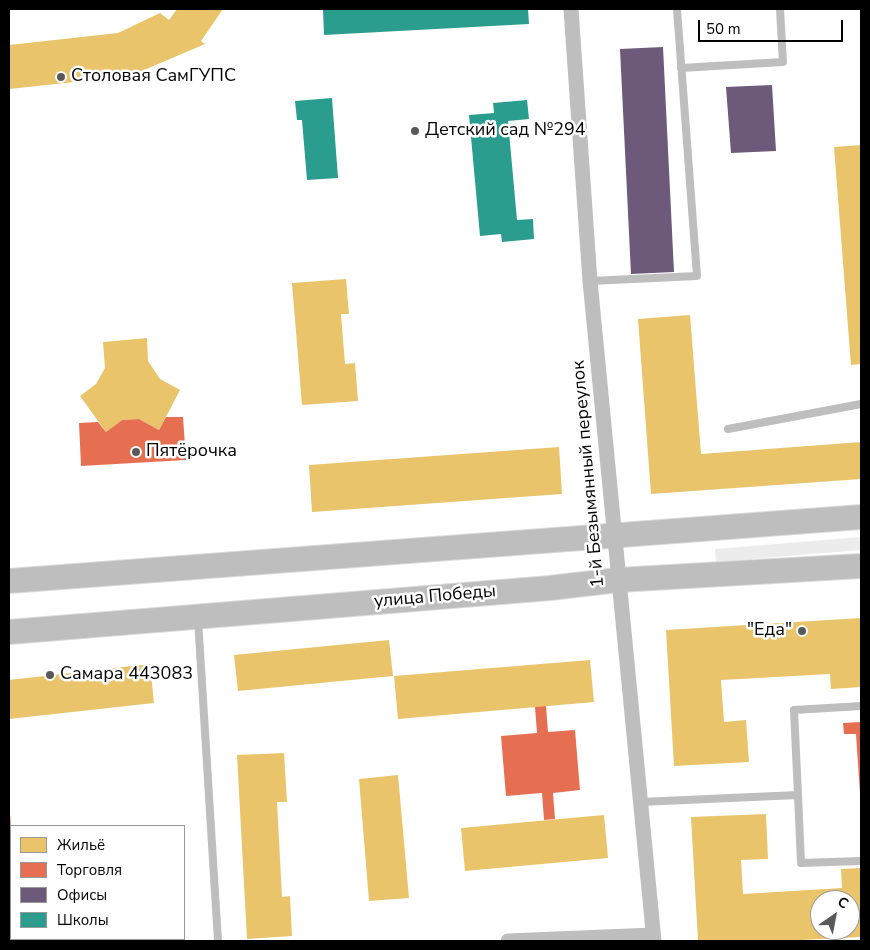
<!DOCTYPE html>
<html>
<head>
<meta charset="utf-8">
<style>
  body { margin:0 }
  #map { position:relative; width:870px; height:950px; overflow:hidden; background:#fff; font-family:"Nunito Sans",sans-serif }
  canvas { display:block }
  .frame { position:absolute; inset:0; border:10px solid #000; pointer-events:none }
  .legend { position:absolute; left:10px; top:825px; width:175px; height:115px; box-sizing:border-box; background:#fff; border:1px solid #999; margin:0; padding:6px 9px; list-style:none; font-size:15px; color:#000 }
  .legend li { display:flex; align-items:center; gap:10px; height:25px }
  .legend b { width:25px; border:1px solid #999 }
  .north { position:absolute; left:810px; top:890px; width:50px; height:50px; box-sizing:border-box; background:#fff; border:1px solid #999; border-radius:50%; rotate:33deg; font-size:14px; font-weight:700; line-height:20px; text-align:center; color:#000 }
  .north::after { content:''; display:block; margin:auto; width:18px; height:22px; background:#595959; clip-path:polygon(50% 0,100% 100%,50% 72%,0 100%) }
  .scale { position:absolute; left:698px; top:20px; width:145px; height:22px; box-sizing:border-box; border:2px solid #000; border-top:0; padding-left:6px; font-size:15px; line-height:18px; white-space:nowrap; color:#000; -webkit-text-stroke:4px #fff; paint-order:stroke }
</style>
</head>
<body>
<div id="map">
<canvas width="870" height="950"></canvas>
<div class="frame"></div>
<ul class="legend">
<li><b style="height:14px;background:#e9c46a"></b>Жильё</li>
<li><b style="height:14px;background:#e76f51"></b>Торговля</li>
<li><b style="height:14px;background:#6d597a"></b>Офисы</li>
<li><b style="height:14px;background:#2a9d8f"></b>Школы</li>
</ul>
<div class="north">С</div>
<div class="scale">50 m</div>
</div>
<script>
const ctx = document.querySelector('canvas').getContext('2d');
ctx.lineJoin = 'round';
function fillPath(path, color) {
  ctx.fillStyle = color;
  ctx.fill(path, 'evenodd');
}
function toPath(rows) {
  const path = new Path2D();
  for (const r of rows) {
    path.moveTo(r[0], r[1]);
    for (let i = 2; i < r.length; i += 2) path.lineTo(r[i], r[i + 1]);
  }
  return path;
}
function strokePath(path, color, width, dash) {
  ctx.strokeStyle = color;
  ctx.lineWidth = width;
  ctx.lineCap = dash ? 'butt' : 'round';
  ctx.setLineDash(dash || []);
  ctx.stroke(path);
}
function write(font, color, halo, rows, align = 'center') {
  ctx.font = font + ' "Nunito Sans",sans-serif';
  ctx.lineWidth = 5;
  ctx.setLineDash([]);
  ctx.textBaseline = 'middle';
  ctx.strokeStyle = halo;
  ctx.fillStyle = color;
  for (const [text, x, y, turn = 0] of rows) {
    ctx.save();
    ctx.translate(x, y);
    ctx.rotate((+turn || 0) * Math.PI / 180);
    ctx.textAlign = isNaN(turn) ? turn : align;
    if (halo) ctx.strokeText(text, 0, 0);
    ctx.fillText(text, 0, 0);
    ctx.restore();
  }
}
fillPath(toPath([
  [861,537,861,550,716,562,715,549]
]), '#ececec');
fillPath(toPath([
  [177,9,223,9,201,41,205,44,130,76,9,89,9,45,118,33,160,13,169,20],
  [861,145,861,364,851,365,834,147],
  [346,279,349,314,341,314,345,364,355,363,358,401,302,405,292,283],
  [690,315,701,454,861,442,861,479,651,494,638,319],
  [147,338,148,361,160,379,180,390,159,430,139,419,122,420,106,432,80,396,96,384,105,368,103,342],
  [559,447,562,494,312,512,309,465],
  [861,618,861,687,831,689,830,674,721,680,724,722,746,720,749,762,674,766,666,630],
  [389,640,393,676,238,691,234,655],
  [590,660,594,702,398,719,394,676],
  [150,664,154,703,9,719,9,680],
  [284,753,287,802,277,802,282,897,290,896,292,936,247,939,237,755],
  [398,775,409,898,369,901,359,779],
  [766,814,768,859,741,860,743,894,842,888,841,869,861,868,861,937,781,941,698,941,691,817],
  [820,900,850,900,850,930,820,930],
  [604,815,608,858,465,871,461,828],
  [95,939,146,939,146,941,95,941]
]), '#e9c46a');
fillPath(toPath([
  [166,417,183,417,186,460,81,466,79,423,98,422,106,432,122,420,139,419,159,430],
  [546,706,548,732,575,730,580,790,553,793,555,819,544,820,542,793,506,796,501,736,537,733,535,707],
  [861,722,861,794,860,794,856,734,844,734,843,723],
  [9,814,10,814,11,826,11,873,9,873]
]), '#e76f51');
fillPath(toPath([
  [663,47,674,272,631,274,620,49],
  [772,85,776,151,731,153,726,87]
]), '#6d597a');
fillPath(toPath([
  [323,9,528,9,529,24,324,35],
  [332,98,338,178,307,180,302,120,297,120,295,101],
  [527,100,529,119,508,121,517,220,533,219,534,239,502,242,501,234,480,236,469,115,494,113,493,103]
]), '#2a9d8f');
const primary = toPath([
  [9,581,861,517],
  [9,632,550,588,618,580,861,566]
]);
strokePath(primary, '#dbdbdb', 26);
strokePath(toPath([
  [681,68,783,62,780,9],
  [590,281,697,276,677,9],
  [728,429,861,404],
  [198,619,218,941],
  [798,795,794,710,861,706],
  [640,802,798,795,801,863,861,861]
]), '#bebebe', 8);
strokePath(toPath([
  [571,9,590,281,654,941],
  [508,941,653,935]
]), '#bebebe', 15);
strokePath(primary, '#bebebe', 24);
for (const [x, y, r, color] of [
  [61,77,5,"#595959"],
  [415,131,5,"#595959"],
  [136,452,5,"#595959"],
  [802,631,5,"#595959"],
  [50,675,5,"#595959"]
]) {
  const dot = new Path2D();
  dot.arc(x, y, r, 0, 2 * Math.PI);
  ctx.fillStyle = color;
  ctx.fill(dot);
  strokePath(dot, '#fff', 2);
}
write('18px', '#000', '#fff', [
  ["Столовая СамГУПС",71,77],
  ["Детский сад №294",425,131],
  ["Пятёрочка",146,452],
  ["\"Еда\"",792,631,"right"],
  ["Самара 443083",60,675]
], 'left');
write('18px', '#000', '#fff', [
  ["1-й Безымянный переулок",589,474,-95],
  ["улица Победы",435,597,-5]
]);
</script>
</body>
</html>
